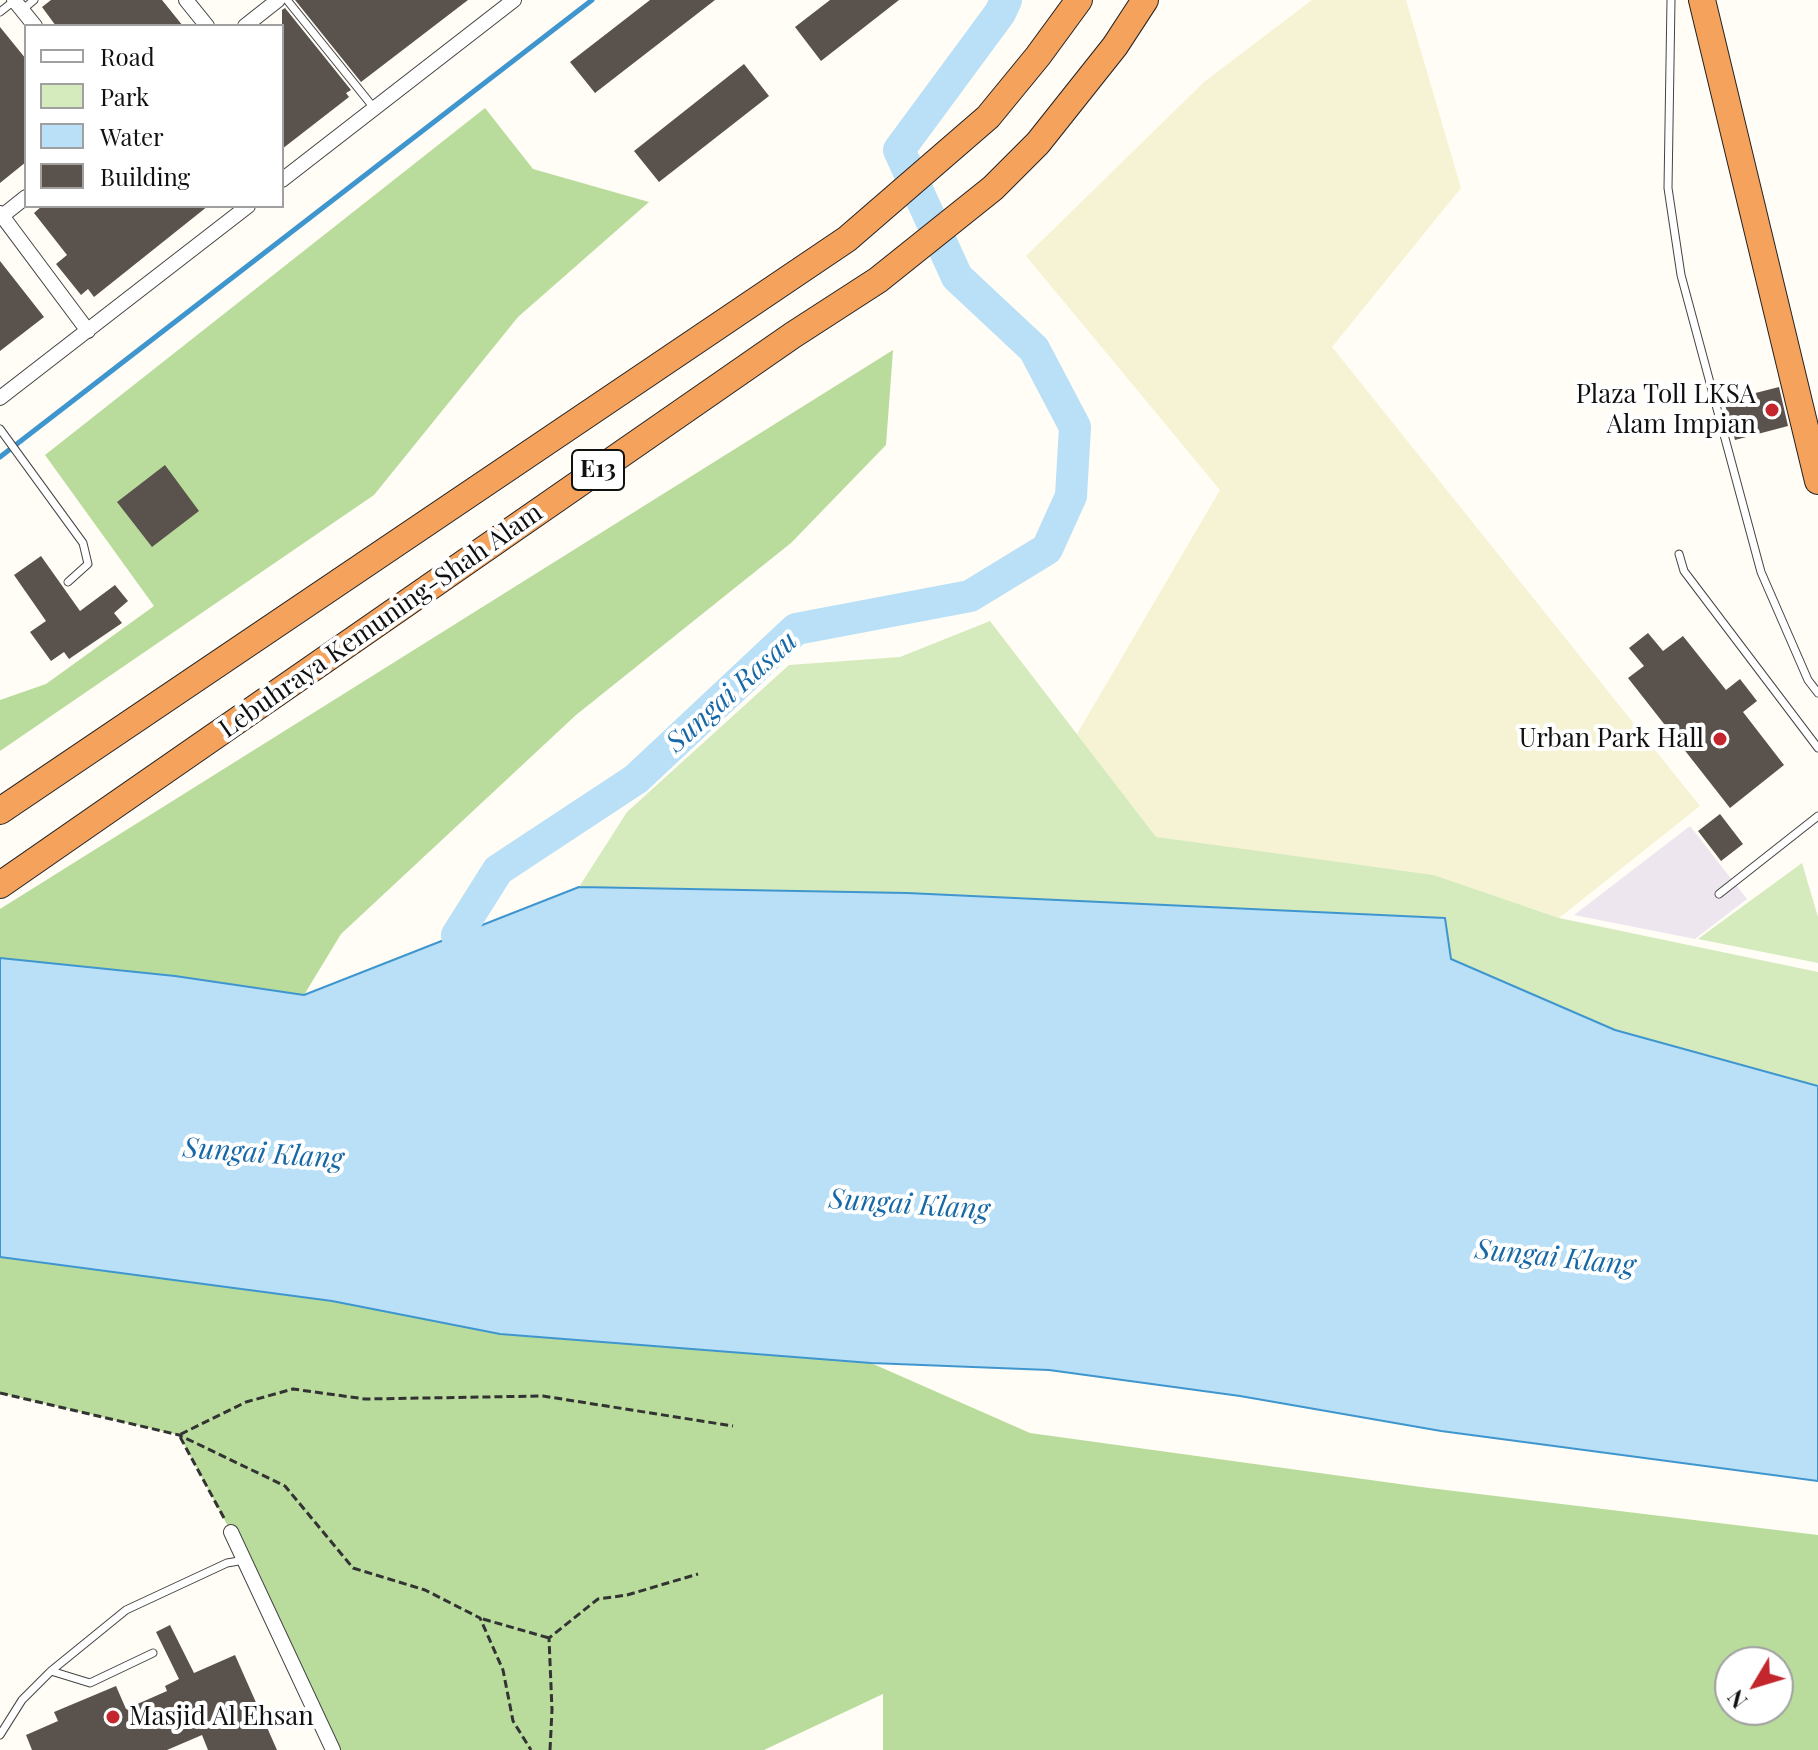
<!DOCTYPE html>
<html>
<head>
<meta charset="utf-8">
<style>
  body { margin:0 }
  #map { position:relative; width:1818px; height:1750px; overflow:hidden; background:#fffdf5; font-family:"Playfair Display",serif }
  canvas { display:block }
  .legend { position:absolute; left:24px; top:24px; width:260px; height:184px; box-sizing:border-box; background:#fff; border:2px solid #a0a0a0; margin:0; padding:10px 14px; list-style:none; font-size:24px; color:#111 }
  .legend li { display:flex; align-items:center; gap:16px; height:40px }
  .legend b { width:40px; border:2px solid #a0a0a0 }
  .north { position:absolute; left:1714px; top:1646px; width:80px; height:80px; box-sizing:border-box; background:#fff; border:2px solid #a0a0a0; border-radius:50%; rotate:232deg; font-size:22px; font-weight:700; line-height:32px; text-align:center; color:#111 }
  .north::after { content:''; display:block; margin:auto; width:28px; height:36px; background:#c4262e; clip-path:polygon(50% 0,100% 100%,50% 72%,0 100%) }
</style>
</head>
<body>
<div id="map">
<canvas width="1818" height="1750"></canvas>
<ul class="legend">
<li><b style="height:10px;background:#fff"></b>Road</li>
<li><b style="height:22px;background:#d5ebbd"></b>Park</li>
<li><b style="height:22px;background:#b9e0f7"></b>Water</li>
<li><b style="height:22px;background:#5a524d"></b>Building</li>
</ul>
<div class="north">N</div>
</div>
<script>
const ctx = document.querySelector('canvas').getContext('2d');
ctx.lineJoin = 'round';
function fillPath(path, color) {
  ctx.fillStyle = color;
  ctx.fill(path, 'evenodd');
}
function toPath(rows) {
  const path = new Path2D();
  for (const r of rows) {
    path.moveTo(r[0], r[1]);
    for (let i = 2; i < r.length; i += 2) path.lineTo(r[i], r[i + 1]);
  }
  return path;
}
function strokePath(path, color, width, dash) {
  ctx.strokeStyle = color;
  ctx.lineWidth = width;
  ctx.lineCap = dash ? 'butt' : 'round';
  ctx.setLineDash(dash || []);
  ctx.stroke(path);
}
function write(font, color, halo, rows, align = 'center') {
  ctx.font = font + ' "Playfair Display",serif';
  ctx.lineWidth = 8;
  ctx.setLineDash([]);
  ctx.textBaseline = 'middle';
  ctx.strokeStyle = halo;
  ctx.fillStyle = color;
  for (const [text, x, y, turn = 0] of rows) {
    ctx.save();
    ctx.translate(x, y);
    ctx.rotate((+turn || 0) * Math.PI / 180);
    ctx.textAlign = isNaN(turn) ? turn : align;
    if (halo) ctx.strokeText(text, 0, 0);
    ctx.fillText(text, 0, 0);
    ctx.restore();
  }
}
fillPath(toPath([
  [1690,826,1747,899,1695,939,1574,915]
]), '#eee6ef');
fillPath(toPath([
  [1312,0,1406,0,1461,188,1332,347,1700,806,1559,918,1434,875,1156,838,1077,734,1220,490,1026,256,1204,82]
]), '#f6f3d4');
fillPath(toPath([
  [990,621,1156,837,1434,875,1559,918,1818,972,1818,1086,1615,1030,1450,958,1445,918,907,893,579,887,627,812,789,665,900,657],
  [1802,863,1818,917,1818,963,1698,939]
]), '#d5ebbd');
fillPath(toPath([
  [485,108,533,169,649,202,518,317,374,495,0,751,0,700,46,684,154,606,45,455],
  [893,350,886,445,791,543,576,715,341,934,304,995,175,976,0,958,0,909],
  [0,1256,332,1301,500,1334,871,1363,1030,1433,1421,1487,1818,1535,1818,1750,883,1750,883,1694,764,1750,334,1750,231,1532,179,1435,0,1393],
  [1730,1662,1778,1662,1778,1710,1730,1710]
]), '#b9dc9c');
const water = toPath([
  [579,887,907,893,1445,918,1451,959,1615,1030,1818,1086,1818,1481,1441,1431,1240,1396,1049,1370,871,1363,500,1334,332,1301,0,1257,0,958,175,976,304,995,579,887]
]);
fillPath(water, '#b9e0f7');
strokePath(water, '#3f96cf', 2);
strokePath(toPath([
  [0,457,592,0]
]), '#3f96cf', 5);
strokePath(toPath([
  [468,976,457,935,498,870,636,779,796,629,970,596,1047,549,1071,496,1075,427,1034,349,957,277,899,150,1000,13,1006,0]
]), '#b9e0f7', 32);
fillPath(toPath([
  [51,0,162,0,183,26,56,26,42,7],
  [295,0,468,0,361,82],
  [650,0,715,0,595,93,570,62],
  [830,0,899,0,821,61,795,27],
  [285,8,351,90,346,93,349,97,282,149,282,10],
  [0,27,26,59,26,162,0,183],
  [744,64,769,96,659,182,634,151],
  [42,206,208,206,94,297,88,289,81,295,56,264,67,255,34,213],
  [0,261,44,317,0,351],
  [1779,387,1788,426,1735,440,1724,401],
  [165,465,199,511,152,547,117,502],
  [41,556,80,611,115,585,128,601,114,613,122,623,69,659,64,652,51,661,30,632,46,621,14,575],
  [1648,633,1663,651,1683,636,1726,690,1740,679,1757,701,1743,712,1784,765,1730,808,1628,678,1644,666,1629,648],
  [1720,814,1743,844,1721,861,1698,831],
  [170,1625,194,1673,235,1655,277,1750,208,1750,202,1735,167,1750,32,1750,26,1735,58,1721,54,1712,116,1686,126,1709,167,1691,165,1686,179,1679,156,1632]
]), '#5a524d');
const service = toPath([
  [287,0,374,108],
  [1671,0,1668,188,1681,275,1761,572,1808,680,1818,693],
  [22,10,34,0],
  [0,12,14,1],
  [0,429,83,543,88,564,68,582],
  [1679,554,1684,571,1818,748],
  [1719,894,1818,816],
  [51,1671,90,1683,153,1653],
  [0,1735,22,1700,51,1671,126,1610,227,1563,245,1560]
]);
const minor = toPath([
  [14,0,35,26],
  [186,0,207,26],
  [245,26,278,0],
  [282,180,514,0],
  [0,213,88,331],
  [2,216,26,197],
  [0,398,248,206],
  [231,1532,333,1750]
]);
const motorway = toPath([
  [1702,0,1818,481],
  [0,811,847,239,988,117,1038,56,1079,0],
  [0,885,793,335,878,280,993,188,1038,143,1115,46,1145,0]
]);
strokePath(service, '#444', 9);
strokePath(minor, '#444', 16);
strokePath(motorway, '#222', 28);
strokePath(toPath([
  [0,1393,179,1435,285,1486,353,1568,425,1590,480,1618,503,1670,513,1721,531,1750],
  [224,1518,179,1435,246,1402,293,1389,365,1399,543,1396,733,1426],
  [483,1619,549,1638],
  [550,1750,552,1710,549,1638,598,1599,627,1595,698,1574]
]), '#333', 3, [8, 4]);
strokePath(service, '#fff', 7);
strokePath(minor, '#fff', 14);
strokePath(motorway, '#f5a25d', 26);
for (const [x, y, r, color] of [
  [1772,410,8,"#c4262e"],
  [1720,739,8,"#c4262e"],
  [113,1717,8,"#c4262e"]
]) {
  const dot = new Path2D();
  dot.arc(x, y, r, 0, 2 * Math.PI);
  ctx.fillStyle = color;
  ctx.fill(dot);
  strokePath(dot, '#fff', 3);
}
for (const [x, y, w] of [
  [598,470,52]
]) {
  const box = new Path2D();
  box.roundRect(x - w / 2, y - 20, w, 40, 6);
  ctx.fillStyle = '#fff';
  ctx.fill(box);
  strokePath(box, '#111', 2);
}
write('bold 24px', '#111', null, [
  ["E13",598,470]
]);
write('26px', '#111', '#fff', [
  ["Plaza Toll LKSA",1756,395],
  ["Alam Impian",1756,425],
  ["Urban Park Hall",1704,739],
  ["Masjid Al Ehsan",129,1717,"left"]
], 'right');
write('26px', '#111', '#fff', [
  ["Lebuhraya Kemuning-Shah Alam",381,621,-35]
]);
write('italic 28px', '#1768a6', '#fff', [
  ["Sungai Rasau",732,692,-42],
  ["Sungai Klang",263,1154,4],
  ["Sungai Klang",909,1205,4],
  ["Sungai Klang",1555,1258,6]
]);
</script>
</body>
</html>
